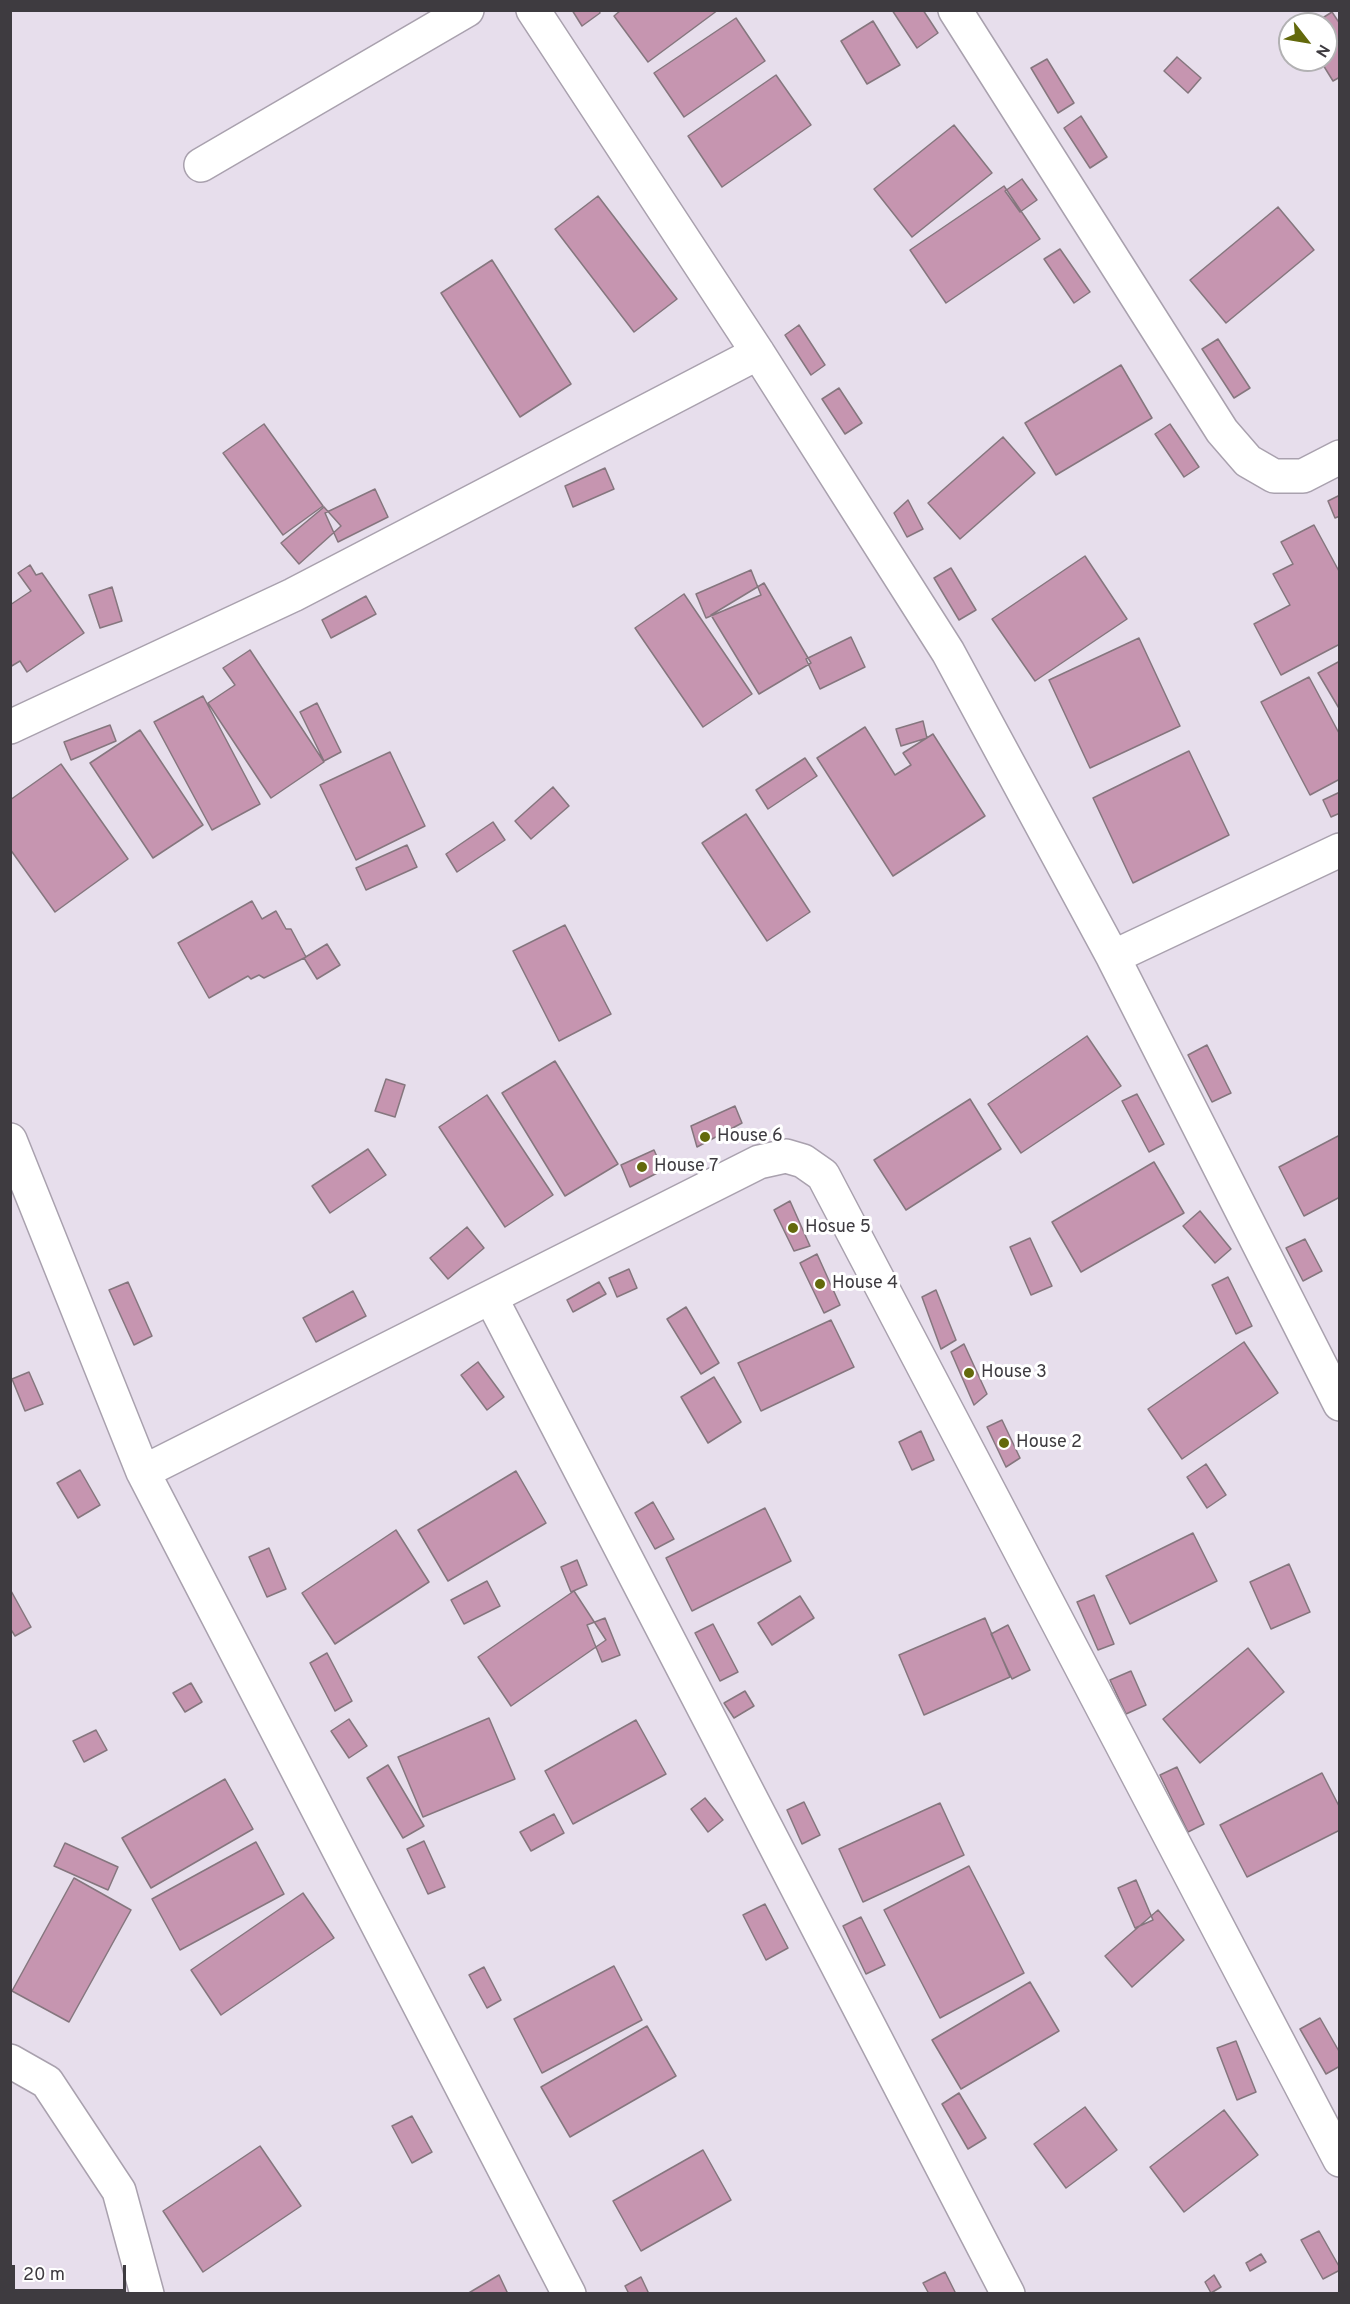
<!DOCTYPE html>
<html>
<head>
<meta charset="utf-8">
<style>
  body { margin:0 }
  #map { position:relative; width:1350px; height:2304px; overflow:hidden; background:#e7deec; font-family:Overpass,sans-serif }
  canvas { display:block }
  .frame { position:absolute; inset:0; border:12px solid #3e3b40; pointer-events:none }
  .north { position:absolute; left:1278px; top:12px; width:60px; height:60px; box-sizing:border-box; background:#fff; border:2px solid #b2b1b3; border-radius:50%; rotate:121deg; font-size:16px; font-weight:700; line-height:24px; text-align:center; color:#3e3b40 }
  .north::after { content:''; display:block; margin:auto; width:21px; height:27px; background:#63690c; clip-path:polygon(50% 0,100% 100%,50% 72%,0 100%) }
  .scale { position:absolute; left:12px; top:2265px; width:114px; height:27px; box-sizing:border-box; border:3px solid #3e3b40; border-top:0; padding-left:8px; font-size:18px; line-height:21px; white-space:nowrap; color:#3e3b40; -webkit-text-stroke:4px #fff; paint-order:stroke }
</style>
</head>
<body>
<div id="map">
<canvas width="1350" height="2304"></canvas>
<div class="frame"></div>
<div class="north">N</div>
<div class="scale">20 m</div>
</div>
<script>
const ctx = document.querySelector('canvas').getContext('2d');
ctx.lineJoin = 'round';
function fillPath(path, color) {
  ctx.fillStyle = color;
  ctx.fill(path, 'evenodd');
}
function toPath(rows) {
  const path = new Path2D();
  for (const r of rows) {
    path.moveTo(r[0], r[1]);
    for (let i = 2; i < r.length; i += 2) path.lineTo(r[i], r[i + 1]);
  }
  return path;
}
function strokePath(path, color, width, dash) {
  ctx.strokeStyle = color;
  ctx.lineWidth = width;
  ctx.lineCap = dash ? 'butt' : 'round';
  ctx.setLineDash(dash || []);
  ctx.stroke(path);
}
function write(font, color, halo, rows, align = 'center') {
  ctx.font = font + ' Overpass,sans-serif';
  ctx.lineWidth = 6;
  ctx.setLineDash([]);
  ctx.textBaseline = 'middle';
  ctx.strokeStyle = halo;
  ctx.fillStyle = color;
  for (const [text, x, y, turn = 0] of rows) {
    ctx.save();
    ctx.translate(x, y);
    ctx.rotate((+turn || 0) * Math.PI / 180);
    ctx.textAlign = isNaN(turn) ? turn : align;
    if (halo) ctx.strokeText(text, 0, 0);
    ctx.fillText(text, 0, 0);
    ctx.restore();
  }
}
const building = toPath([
  [572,10,599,10,600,13,582,26,572,10],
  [621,10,718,10,648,62,614,16,621,10],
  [892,10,923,10,938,33,917,48,892,10],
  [1332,12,1340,24,1340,77,1333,81,1320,60,1326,60,1326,24,1313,24,1332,12],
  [736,18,765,61,684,117,654,73,736,18],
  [873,21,900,65,867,84,841,41,873,21],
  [1177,57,1201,78,1188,93,1164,71,1177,57],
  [1047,59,1074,103,1058,113,1031,68,1047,59],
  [776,75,811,125,722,187,688,136,776,75],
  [1081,116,1107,157,1090,168,1064,128,1081,116],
  [954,125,992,173,912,237,874,189,954,125],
  [1022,179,1037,200,1020,212,1005,191,1022,179],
  [1004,186,1040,239,946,303,910,250,1004,186],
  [598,196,677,299,634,332,555,229,598,196],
  [1278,207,1314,250,1226,323,1190,280,1278,207],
  [1060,249,1090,292,1074,303,1044,259,1060,249],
  [492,260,571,384,520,417,441,293,492,260],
  [799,325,825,365,811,375,785,335,799,325],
  [1218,339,1250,388,1234,398,1202,349,1218,339],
  [1121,365,1152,418,1056,475,1025,423,1121,365],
  [839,388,862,423,845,434,822,399,839,388],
  [264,424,323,506,283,535,223,453,264,424],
  [1170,424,1199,467,1184,477,1155,434,1170,424],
  [1003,437,1035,473,960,539,928,503,1003,437],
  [605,468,614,489,573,507,565,486,605,468],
  [375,489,388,517,338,542,325,513,375,489],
  [1340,495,1340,516,1335,518,1328,501,1340,495],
  [908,500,923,529,907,537,894,513,908,500],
  [324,507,341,526,299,564,281,543,324,507],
  [1314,525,1340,573,1340,644,1281,675,1254,624,1290,605,1273,574,1293,564,1281,542,1314,525],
  [1085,556,1127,619,1035,681,992,619,1085,556],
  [30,565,36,575,42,573,84,633,27,672,20,661,10,667,10,605,31,591,18,573,30,565],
  [951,568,976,610,959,620,934,578,951,568],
  [751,570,761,595,706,618,696,594,751,570],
  [764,583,811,663,759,694,711,615,764,583],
  [112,587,122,621,100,628,89,595,112,587],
  [684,594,752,694,703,727,635,628,684,594],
  [366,596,376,614,331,638,322,620,366,596],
  [851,637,865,667,820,689,806,659,851,637],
  [1139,638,1180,726,1090,768,1049,680,1139,638],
  [250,650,324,762,271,798,208,703,235,685,223,668,250,650],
  [1340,661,1340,710,1318,673,1340,661],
  [1309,677,1340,735,1340,779,1310,795,1261,702,1309,677],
  [203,696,260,804,212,830,154,722,203,696],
  [317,703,341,752,324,761,300,712,317,703],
  [923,721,927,738,901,746,896,729,923,721],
  [110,725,116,741,71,760,64,742,110,725],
  [865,727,895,775,911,765,903,753,933,734,985,816,893,876,817,758,865,727],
  [140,730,203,825,153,858,90,763,140,730],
  [1189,751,1229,835,1133,883,1093,798,1189,751],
  [390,752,425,826,356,860,320,785,390,752],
  [805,758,817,776,768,809,756,790,805,758],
  [61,764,128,859,55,912,10,849,10,800,61,764],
  [553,787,569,806,531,839,515,821,553,787],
  [1340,792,1340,813,1331,817,1323,800,1340,792],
  [746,814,810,912,767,941,702,843,746,814],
  [493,822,505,840,457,872,446,854,493,822],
  [407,845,417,867,366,890,356,868,407,845],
  [252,901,262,919,276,911,286,929,291,929,306,957,264,978,259,975,251,979,248,976,209,998,178,943,252,901],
  [565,925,611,1014,559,1041,513,951,565,925],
  [327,944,340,965,317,979,304,958,327,944],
  [1087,1036,1121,1086,1021,1153,988,1104,1087,1036],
  [1207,1045,1231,1093,1212,1102,1188,1055,1207,1045],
  [555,1061,618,1164,565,1196,502,1093,555,1061],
  [386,1079,405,1085,395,1117,375,1111,386,1079],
  [1137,1094,1164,1144,1149,1152,1122,1101,1137,1094],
  [487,1095,553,1195,505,1227,439,1127,487,1095],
  [970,1099,1001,1149,906,1210,874,1160,970,1099],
  [735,1106,742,1123,697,1147,691,1126,735,1106],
  [1340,1135,1340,1197,1304,1216,1279,1167,1340,1135],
  [368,1149,386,1175,330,1213,312,1186,368,1149],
  [654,1150,663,1170,630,1187,621,1165,654,1150],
  [1154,1162,1184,1213,1081,1272,1052,1222,1154,1162],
  [790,1201,810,1246,794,1251,774,1210,790,1201],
  [1200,1211,1231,1249,1215,1263,1183,1226,1200,1211],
  [467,1227,484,1248,448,1279,430,1258,467,1227],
  [1030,1238,1052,1286,1031,1295,1010,1247,1030,1238],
  [1305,1239,1322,1271,1303,1281,1286,1248,1305,1239],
  [817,1254,840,1305,824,1313,800,1263,817,1254],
  [629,1269,637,1288,617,1297,609,1278,629,1269],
  [1228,1277,1252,1326,1236,1334,1212,1285,1228,1277],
  [128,1282,152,1336,134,1345,109,1290,128,1282],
  [599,1282,606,1294,573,1312,567,1300,599,1282],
  [936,1290,956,1340,941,1349,922,1297,936,1290],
  [353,1291,366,1316,316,1342,303,1318,353,1291],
  [686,1307,719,1363,701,1374,667,1319,686,1307],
  [831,1320,854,1367,761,1411,738,1363,831,1320],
  [1244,1342,1278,1393,1182,1459,1148,1409,1244,1342],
  [964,1344,987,1394,974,1405,951,1352,964,1344],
  [478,1362,504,1397,487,1410,461,1375,478,1362],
  [29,1372,43,1404,25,1411,12,1379,29,1372],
  [714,1377,741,1422,708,1443,681,1397,714,1377],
  [1002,1420,1020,1458,1006,1467,987,1427,1002,1420],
  [921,1431,934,1460,912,1470,899,1442,921,1431],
  [1206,1464,1226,1495,1207,1508,1187,1477,1206,1464],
  [80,1470,100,1505,78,1518,57,1483,80,1470],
  [516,1471,546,1523,448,1581,418,1530,516,1471],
  [653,1502,674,1539,655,1549,635,1513,653,1502],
  [765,1508,791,1561,692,1611,666,1558,765,1508],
  [396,1530,429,1582,335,1644,302,1593,396,1530],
  [1193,1533,1217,1581,1130,1624,1106,1576,1193,1533],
  [269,1548,286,1589,267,1597,249,1557,269,1548],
  [577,1560,587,1585,571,1592,561,1567,577,1560],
  [1289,1564,1310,1612,1271,1629,1250,1582,1289,1564],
  [487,1581,500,1606,464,1624,451,1600,487,1581],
  [10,1589,31,1627,15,1636,10,1628,10,1589],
  [574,1591,606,1640,511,1706,478,1657,574,1591],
  [1094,1595,1114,1644,1098,1650,1077,1602,1094,1595],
  [800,1596,814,1618,772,1645,758,1623,800,1596],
  [605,1618,620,1655,602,1662,587,1625,605,1618],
  [985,1618,1010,1677,924,1715,899,1655,985,1618],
  [713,1624,738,1672,720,1681,695,1633,713,1624],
  [1008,1625,1030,1670,1012,1679,991,1634,1008,1625],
  [1248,1648,1284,1692,1200,1763,1163,1719,1248,1648],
  [327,1653,352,1701,335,1711,310,1663,327,1653],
  [1131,1671,1146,1705,1126,1714,1110,1680,1131,1671],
  [191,1683,202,1702,185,1712,173,1693,191,1683],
  [745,1691,754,1706,734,1718,724,1703,745,1691],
  [489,1718,515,1779,423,1817,398,1757,489,1718],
  [349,1719,367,1746,349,1758,331,1731,349,1719],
  [636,1720,666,1774,573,1824,545,1771,636,1720],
  [96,1730,107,1750,84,1762,73,1741,96,1730],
  [388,1765,424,1826,403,1838,367,1778,388,1765],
  [1177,1767,1204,1824,1188,1832,1160,1775,1177,1767],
  [1322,1773,1340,1808,1340,1830,1247,1877,1220,1825,1322,1773],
  [225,1779,253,1829,151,1888,122,1838,225,1779],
  [705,1798,723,1820,708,1832,691,1809,705,1798],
  [804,1802,820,1835,802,1844,787,1810,804,1802],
  [940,1803,964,1855,863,1902,839,1849,940,1803],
  [554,1814,564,1833,531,1851,520,1832,554,1814],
  [424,1841,445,1887,428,1894,407,1849,424,1841],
  [256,1842,284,1894,180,1950,152,1899,256,1842],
  [65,1843,118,1867,108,1890,54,1866,65,1843],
  [969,1866,1024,1973,940,2018,884,1910,969,1866],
  [74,1878,131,1910,69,2022,12,1991,74,1878],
  [1136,1880,1153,1920,1135,1928,1118,1888,1136,1880],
  [303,1893,334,1938,221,2015,191,1970,303,1893],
  [765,1904,788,1948,766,1960,743,1915,765,1904],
  [1158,1910,1184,1940,1132,1987,1105,1956,1158,1910],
  [861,1917,885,1965,866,1974,843,1926,861,1917],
  [614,1966,642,2020,542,2073,514,2019,614,1966],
  [484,1967,501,2000,487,2008,469,1975,484,1967],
  [1030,1982,1059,2031,961,2089,932,2040,1030,1982],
  [1320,2018,1340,2053,1340,2066,1326,2074,1300,2029,1320,2018],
  [647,2026,676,2076,570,2137,541,2087,647,2026],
  [1236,2041,1256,2092,1237,2100,1217,2048,1236,2041],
  [959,2093,986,2138,968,2149,942,2104,959,2093],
  [1085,2107,1117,2150,1066,2188,1034,2144,1085,2107],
  [1224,2110,1258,2155,1184,2212,1150,2167,1224,2110],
  [412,2116,432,2152,412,2163,392,2126,412,2116],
  [260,2146,301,2206,203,2272,163,2211,260,2146],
  [703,2150,731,2200,641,2251,613,2201,703,2150],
  [1319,2231,1340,2268,1340,2270,1323,2279,1301,2240,1319,2231],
  [1261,2254,1266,2262,1250,2271,1246,2263,1261,2254],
  [945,2272,956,2294,929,2294,923,2283,945,2272],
  [499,2275,508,2294,467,2294,499,2275],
  [1214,2275,1221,2287,1211,2293,1205,2282,1214,2275],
  [641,2277,649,2294,629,2294,625,2286,641,2277]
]);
fillPath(building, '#c695b0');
strokePath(building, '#85767e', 1.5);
const minor = toPath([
  [533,10,758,353,948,652,1113,957,1340,1404],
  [955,10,1222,431,1248,461,1274,476,1303,476,1340,457],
  [201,165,467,10],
  [10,727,293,595,758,353],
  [1113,957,1340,850],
  [10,1140,143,1472,569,2294],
  [491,1298,1008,2294],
  [143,1472,759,1162,786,1156,803,1161,823,1175,1340,2160],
  [10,2061,47,2082,119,2191,147,2294]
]);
strokePath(minor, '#a9a1ae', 36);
strokePath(minor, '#fff', 33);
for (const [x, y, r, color] of [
  [705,1137,6,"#63690c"],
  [642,1167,6,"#63690c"],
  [793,1228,6,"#63690c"],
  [820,1284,6,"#63690c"],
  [969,1373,6,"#63690c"],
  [1004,1443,6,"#63690c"]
]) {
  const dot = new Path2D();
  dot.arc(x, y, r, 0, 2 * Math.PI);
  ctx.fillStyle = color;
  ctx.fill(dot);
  strokePath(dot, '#fff', 2);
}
write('18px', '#3e3b40', '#fff', [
  ["House 6",717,1137],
  ["House 7",654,1167],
  ["Hosue 5",805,1228],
  ["House 4",832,1284],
  ["House 3",981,1373],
  ["House 2",1016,1443]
], 'left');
</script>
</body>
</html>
